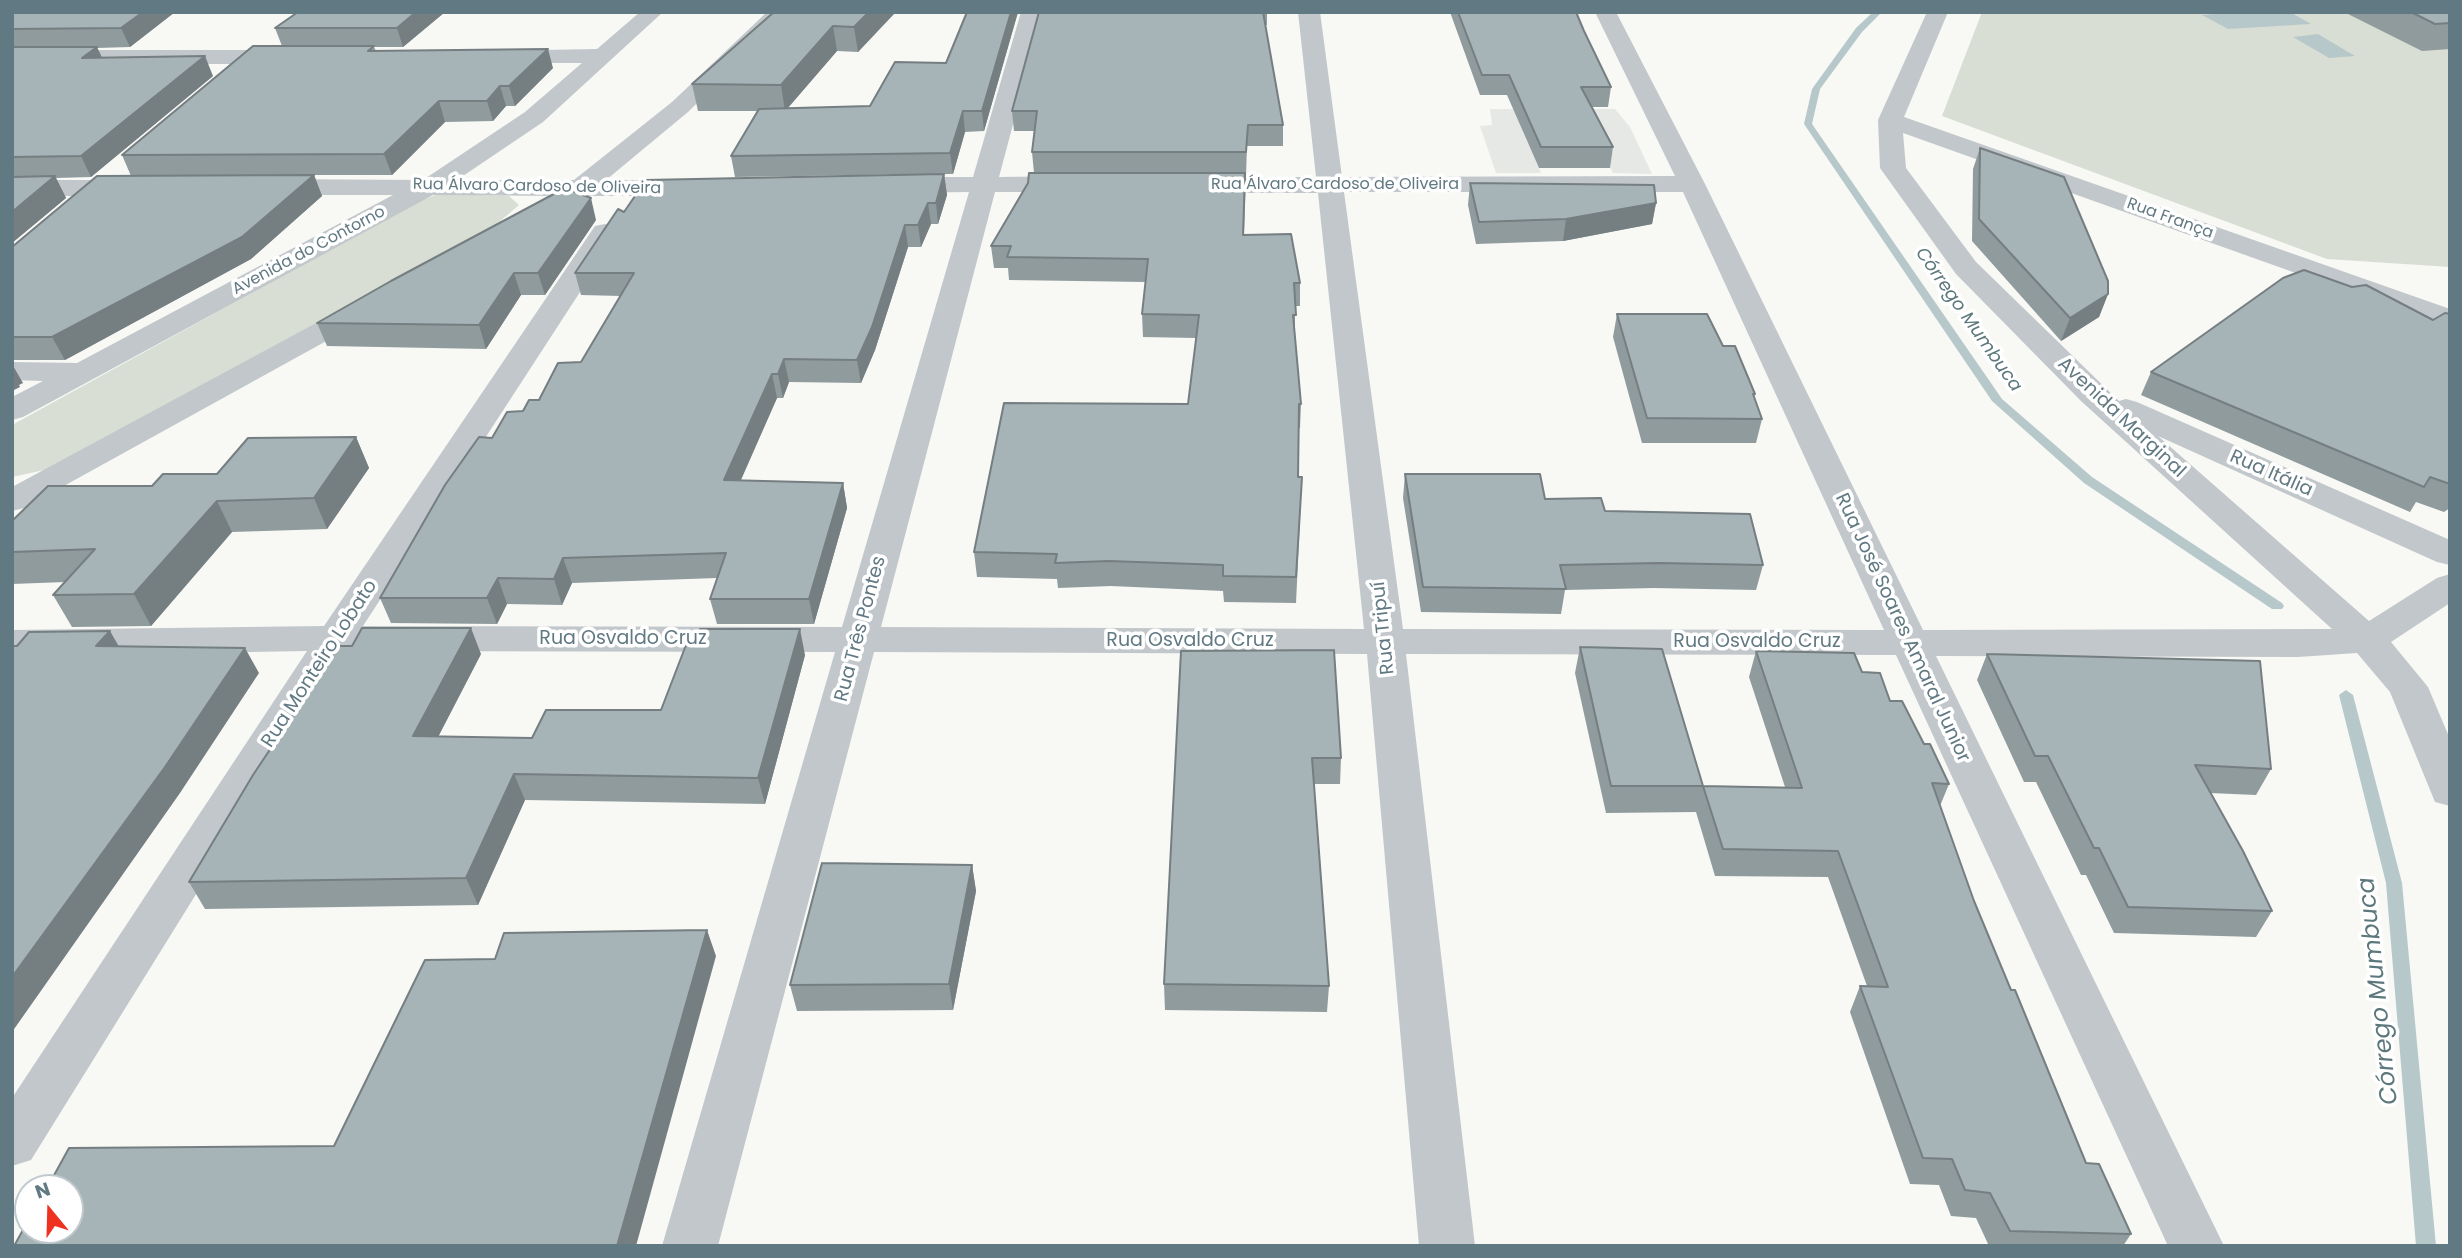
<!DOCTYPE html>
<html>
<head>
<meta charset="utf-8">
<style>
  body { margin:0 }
  #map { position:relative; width:2462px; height:1258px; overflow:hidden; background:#f8f8f5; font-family:Poppins,sans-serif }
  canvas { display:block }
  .frame { position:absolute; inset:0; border:14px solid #617982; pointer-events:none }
  .north { position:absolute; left:14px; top:1174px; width:70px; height:70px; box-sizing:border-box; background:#fff; border:2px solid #c0c9cd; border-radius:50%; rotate:341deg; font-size:19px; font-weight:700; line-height:28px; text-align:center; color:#617982 }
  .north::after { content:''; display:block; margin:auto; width:24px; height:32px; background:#ee321f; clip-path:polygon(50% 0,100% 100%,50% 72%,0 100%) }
</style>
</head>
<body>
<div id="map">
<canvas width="2462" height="1258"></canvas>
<div class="frame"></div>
<div class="north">N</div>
</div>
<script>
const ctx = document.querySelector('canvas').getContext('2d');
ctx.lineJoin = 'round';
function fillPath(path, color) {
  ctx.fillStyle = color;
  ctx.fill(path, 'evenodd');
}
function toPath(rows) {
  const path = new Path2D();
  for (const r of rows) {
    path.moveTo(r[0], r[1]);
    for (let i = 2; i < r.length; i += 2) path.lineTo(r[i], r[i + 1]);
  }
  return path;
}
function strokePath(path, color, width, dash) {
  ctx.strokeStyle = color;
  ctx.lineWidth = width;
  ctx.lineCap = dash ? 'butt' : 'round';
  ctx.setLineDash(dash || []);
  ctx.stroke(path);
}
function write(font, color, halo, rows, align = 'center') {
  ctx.font = font + ' Poppins,sans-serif';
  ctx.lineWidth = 7;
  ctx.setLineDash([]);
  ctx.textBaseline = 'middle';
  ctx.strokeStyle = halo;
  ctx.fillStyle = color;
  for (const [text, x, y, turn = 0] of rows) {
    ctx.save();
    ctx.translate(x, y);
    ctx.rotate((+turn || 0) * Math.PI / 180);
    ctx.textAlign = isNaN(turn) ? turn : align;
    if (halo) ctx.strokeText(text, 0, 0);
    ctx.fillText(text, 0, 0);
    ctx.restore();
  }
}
fillPath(toPath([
  [1490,109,1615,109,1630,127,1652,174,1613,173,1588,126,1520,125,1541,173,1496,173,1480,126,1492,125]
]), '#e6e8e6');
fillPath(toPath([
  [1982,12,2450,12,2450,267,2327,259,1942,116],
  [438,194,509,196,519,205,498,223,452,249,58,467,12,477,12,425,417,202]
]), '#d9ded4');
fillPath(toPath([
  [2240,12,2290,12,2311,24,2228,29,2202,15],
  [2318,34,2355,56,2329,58,2293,37]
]), '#b7c8ca');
fillPath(toPath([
  [1873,12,1882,12,1862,32,1820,89,1812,124,2002,399,2092,477,2282,603,2284,606,2282,609,2272,609,2084,483,1992,401,1804,124,1812,89,1856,28,1873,12],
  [2346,690,2353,695,2402,883,2436,1246,2416,1246,2386,883,2339,695,2346,690]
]), '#b7c8ca');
fillPath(toPath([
  [640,12,663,12,543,122,457,180,574,180,672,102,767,12,789,12,688,112,606,180,693,180,702,182,706,188,702,194,693,196,587,196,573,202,564,200,561,196,433,195,23,417,12,420,12,397,43,381,12,380,12,362,77,363,393,195,266,195,257,193,253,187,257,181,266,179,423,180,525,112,582,63,497,63,489,61,486,56,489,51,597,49,640,12],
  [1021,12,1043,12,999,177,1081,176,1090,178,1094,184,1090,190,1081,192,995,192,881,627,1364,629,1318,193,1194,193,1185,191,1181,185,1185,179,1194,177,1316,177,1298,12,1320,12,1342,177,1675,176,1595,12,1616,12,1705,184,1923,630,2332,629,2081,401,1956,274,1880,168,1878,120,1927,12,1948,12,1904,117,2450,309,2450,328,1903,133,1906,168,1976,262,2119,401,2126,399,2137,402,2450,540,2450,565,2437,562,2158,436,2369,621,2437,578,2450,574,2450,603,2391,642,2428,687,2450,739,2450,806,2435,802,2390,692,2357,653,2298,657,1936,656,2224,1246,2168,1246,1896,655,1406,654,1475,1246,1419,1246,1367,654,874,652,718,1246,662,1246,835,652,347,651,31,1160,12,1166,12,1098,307,651,12,656,12,630,324,626,595,226,605,224,615,226,619,232,363,626,842,627,969,192,893,193,884,191,880,185,884,179,893,177,973,177,1021,12],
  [1344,192,1683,192,1884,630,1403,629,1344,192],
  [12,50,290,50,298,52,301,57,298,62,290,64,12,64,12,50],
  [12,180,136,180,145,182,149,188,145,194,136,196,12,196,12,180],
  [367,298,377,301,382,307,377,313,24,508,12,511,12,487,357,301,367,298]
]), '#c1c7ca');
fillPath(toPath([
  [175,12,130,47,97,48,102,58,213,76,91,177,56,178,66,198,12,243,12,14],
  [445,12,403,47,374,47,376,51,553,68,515,106,506,106,493,121,445,122,392,175,314,175,322,196,251,259,65,360,12,360,12,247,131,176,122,155,282,46,275,28],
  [774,12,895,12,858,52,837,51,788,108,870,106,946,63,967,12,1018,12,984,131,965,132,953,174,944,174,947,195,938,224,931,224,921,247,908,247,875,350,861,383,789,382,783,398,777,398,740,481,843,483,847,508,814,624,717,624,710,599,717,578,572,583,562,605,507,604,497,624,391,623,380,598,492,438,539,400,581,362,621,296,581,295,575,273,624,212,923,174,735,177,731,156,757,111,698,111,692,84],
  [1039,12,1267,12,1267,25,1265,25,1283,125,1283,146,1247,146,1244,235,1300,283,1300,306,1295,306,1295,334,1301,404,1300,428,1298,428,1298,477,1302,477,1296,603,1224,602,1223,591,1111,586,1058,588,1057,579,977,577,974,552,1188,404,1196,338,1143,337,1142,314,1146,282,1009,280,1008,268,994,268,991,246,1034,173,1032,152,1034,131,1014,131,1012,111],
  [1450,12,1576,12,1584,31,1611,87,1608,107,1592,107,1613,147,1610,168,1539,168,1507,95,1480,95],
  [2344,12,2450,12,2450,49,2422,51],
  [1980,148,2108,294,2099,317,2061,341,1972,241,1973,169],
  [1470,183,1656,203,1652,224,1563,241,1476,244,1468,205],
  [596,220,545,295,521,295,486,349,327,346,317,323],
  [1617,314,1723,346,1755,394,1754,398,1762,419,1756,443,1642,443,1613,337],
  [2450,314,2450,508,2444,512,2416,502,2410,512,2141,395,2151,372,2433,320],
  [356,437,369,468,327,529,232,532,151,626,72,627,53,595,65,582,12,584,12,521,152,486,217,474],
  [1405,474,1545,499,1605,511,1763,565,1756,590,1654,588,1565,590,1561,614,1421,612,1403,498],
  [1580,647,1703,786,1785,787,1749,677,1756,651,1862,672,1890,701,1924,744,1949,784,1940,806,1974,901,2011,990,2086,1163,2131,1234,2123,1246,1989,1246,1976,1218,1951,1216,1939,1185,1910,1184,1850,1012,1860,986,1867,986,1828,877,1715,876,1696,812,1606,813,1575,673],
  [1181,651,1341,758,1340,784,1314,784,1329,986,1327,1012,1165,1010,1164,984],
  [481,654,438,737,532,738,661,710,805,655,765,804,525,800,478,905,205,909,189,882],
  [1987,654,2271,769,2256,795,2210,793,2272,911,2256,937,2114,933,2086,875,2081,875,2036,782,2024,782,1977,680],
  [972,865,976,891,953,1010,797,1011,790,985]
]), '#909b9d');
fillPath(toPath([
  [143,12,175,12,130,47,121,28],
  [416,12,445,12,403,47,397,28],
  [869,12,895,12,895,13,858,52,854,27],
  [1011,12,1018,12,984,131,982,111],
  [833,26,837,51,785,111,781,85],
  [97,47,106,66,82,58],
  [548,49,553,68,515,106,509,86],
  [205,56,213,76,91,177,81,156],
  [500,86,506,106,493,121,487,101],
  [439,101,445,122,392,175,384,154],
  [963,111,965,132,953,174,950,153],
  [944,174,947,195,938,224,936,203],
  [314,175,322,196,251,259,65,360,52,337],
  [55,176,66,198,12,243,12,212],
  [591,198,596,220,545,295,538,273],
  [928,203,931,224,921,247,918,225],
  [1656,203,1652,224,1563,241,1566,219],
  [905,225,908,247,875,350,861,383,857,360],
  [514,273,521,295,486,349,479,325],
  [2108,294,2099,317,2061,341,2070,318],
  [784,359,789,382,783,398,778,374],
  [12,364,23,383,19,385,20,387,12,391],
  [772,374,777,398,730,505,724,480],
  [356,437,369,468,327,529,314,498],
  [843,483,847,508,814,624,809,599],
  [217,501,232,532,151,626,134,594],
  [563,558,572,583,562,605,554,579],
  [498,578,507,604,497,624,487,598],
  [471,628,481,654,425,762,413,736],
  [800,629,805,655,765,804,758,778],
  [110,631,125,657,96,646],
  [245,648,259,673,180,793,12,1032,12,977],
  [514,774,525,800,478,905,466,878],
  [972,865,976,891,953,1010,949,984],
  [707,930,716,956,636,1246,617,1246]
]), '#757e80');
const building = toPath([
  [15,12,143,12,121,28,12,29,12,14,15,12],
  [298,12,416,12,397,28,275,28,298,12],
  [774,12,869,12,854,27,833,26,781,85,692,84,774,12],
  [967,12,1011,12,982,111,963,111,950,153,731,156,759,109,870,106,895,62,946,63,967,12],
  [1039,12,1263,12,1283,125,1248,125,1246,152,1032,152,1037,111,1012,111,1039,12],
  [1458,12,1576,12,1584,31,1611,87,1581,87,1613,147,1541,147,1509,75,1482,75,1458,12],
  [2411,12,2450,12,2450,23,2435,24,2411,12],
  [253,46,374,46,368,51,548,49,509,86,500,86,487,101,439,101,384,154,122,155,253,46],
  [12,47,97,47,82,58,205,56,81,156,12,157,12,47],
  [1980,148,2064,177,2108,281,2108,294,2070,318,1979,219,1980,148],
  [1029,173,1245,173,1243,235,1291,234,1300,283,1294,283,1296,315,1293,315,1301,404,1299,404,1298,477,1302,477,1296,577,1223,576,1223,565,1109,561,1055,563,1057,554,974,552,1004,403,1188,404,1199,315,1142,314,1148,259,1007,257,1011,246,991,246,1028,183,1029,173],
  [944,174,936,203,928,203,918,225,905,225,872,327,857,360,784,359,778,374,772,374,724,480,843,483,809,599,710,599,726,553,563,558,554,579,498,578,487,598,380,598,445,485,479,437,492,438,507,412,523,411,529,400,539,400,558,363,581,362,634,273,575,273,618,209,624,212,646,180,944,174],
  [314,175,242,237,52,337,12,337,12,247,97,176,314,175],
  [55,176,12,212,12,177,55,176],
  [1470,183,1654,185,1656,203,1566,219,1479,222,1470,183],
  [565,188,591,198,538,273,514,273,479,325,317,323,391,281,565,188],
  [2304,270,2352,287,2366,285,2433,320,2445,313,2450,314,2450,484,2430,477,2424,487,2151,372,2283,278,2304,270],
  [1617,314,1707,314,1723,346,1735,346,1755,394,1753,394,1762,419,1647,418,1617,314],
  [356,437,314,498,217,501,134,594,53,595,95,549,12,552,12,521,48,486,152,486,163,474,217,474,248,438,356,437],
  [1405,474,1540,474,1545,499,1601,498,1605,511,1750,514,1763,565,1659,563,1560,565,1566,589,1423,587,1405,474],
  [362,628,471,628,413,736,532,738,546,710,661,710,686,645,694,645,700,629,800,629,758,778,514,774,466,878,189,882,253,775,339,646,352,646,362,628],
  [110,631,96,646,245,648,165,767,12,977,12,646,17,646,29,632,110,631],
  [1580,647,1662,649,1703,786,1611,786,1580,647],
  [1334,650,1341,758,1312,758,1329,986,1164,984,1181,651,1334,650],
  [1756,651,1854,653,1862,672,1880,673,1890,701,1902,701,1924,744,1930,744,1949,784,1932,783,1974,901,2011,990,2015,990,2086,1163,2099,1164,2131,1234,2010,1231,1990,1193,1965,1190,1952,1159,1923,1158,1860,986,1888,987,1838,851,1723,849,1703,786,1802,788,1756,651],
  [1987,654,2260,661,2271,769,2195,765,2243,851,2272,911,2128,907,2099,848,2094,848,2048,756,2035,756,1987,654],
  [822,863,972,865,949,984,790,985,822,863],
  [707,930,617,1246,14,1246,28,1221,28,1230,70,1230,70,1188,47,1188,69,1148,334,1146,425,960,495,959,504,933,707,930]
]);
fillPath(building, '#a7b4b7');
strokePath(building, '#757e80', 2);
write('16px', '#617982', '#fff', [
  ["Rua Álvaro Cardoso de Oliveira",1335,185],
  ["Rua Álvaro Cardoso de Oliveira",537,187,1],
  ["Rua França",2170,219,20],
  ["Avenida do Contorno",309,251,-28]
]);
write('italic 18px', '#5c787c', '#fff', [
  ["Córrego Mumbuca",1968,320,55]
]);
write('19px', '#617982', '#fff', [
  ["Avenida Marginal",2121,418,43],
  ["Rua Itália",2271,474,24],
  ["Rua Tripuí",1384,628,-96],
  ["Rua José Soares Amaral Junior",1902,628,65],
  ["Rua Três Pontes",861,629,-75],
  ["Rua Osvaldo Cruz",623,639],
  ["Rua Osvaldo Cruz",1190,641],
  ["Rua Osvaldo Cruz",1757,642],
  ["Rua Monteiro Lobato",320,664,-57]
]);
write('italic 24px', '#5c787c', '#fff', [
  ["Córrego Mumbuca",2379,991,-96]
]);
</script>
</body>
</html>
